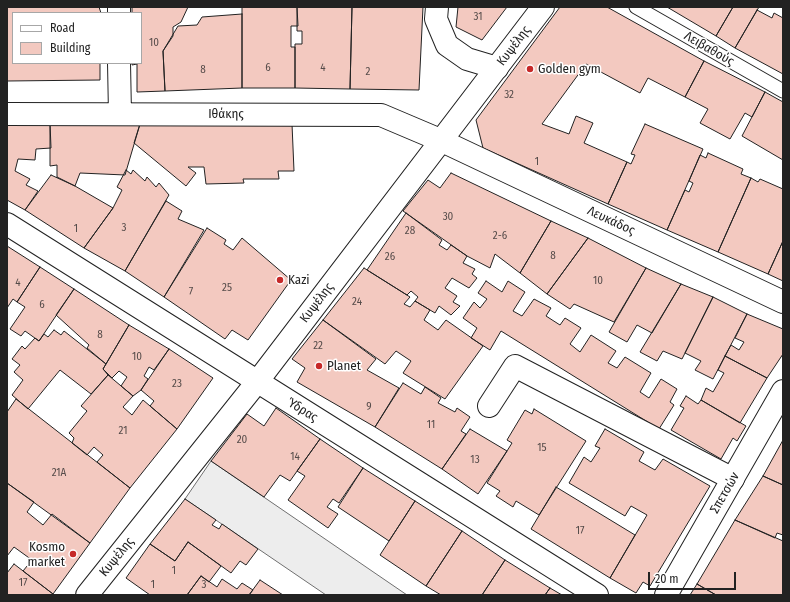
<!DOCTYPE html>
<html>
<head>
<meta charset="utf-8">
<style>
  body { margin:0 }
  #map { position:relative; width:790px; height:602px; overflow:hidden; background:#fff; font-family:"Fira Sans Condensed",sans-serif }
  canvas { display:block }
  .frame { position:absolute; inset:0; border:8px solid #222; pointer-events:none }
  .legend { position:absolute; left:12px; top:12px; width:130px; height:52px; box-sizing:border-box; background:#fff; border:1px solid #a7a7a7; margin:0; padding:5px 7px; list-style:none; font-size:12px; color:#222 }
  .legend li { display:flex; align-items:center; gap:8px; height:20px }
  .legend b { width:20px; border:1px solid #a7a7a7 }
  .scale { position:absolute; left:648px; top:572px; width:88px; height:18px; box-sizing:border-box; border:2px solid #222; border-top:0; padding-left:5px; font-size:12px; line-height:14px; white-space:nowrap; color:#222; -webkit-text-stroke:3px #fff; paint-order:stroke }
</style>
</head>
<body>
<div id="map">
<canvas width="790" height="602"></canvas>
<div class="frame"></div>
<ul class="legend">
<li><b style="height:5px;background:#fff"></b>Road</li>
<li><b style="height:11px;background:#f3c9c0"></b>Building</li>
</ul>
<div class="scale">20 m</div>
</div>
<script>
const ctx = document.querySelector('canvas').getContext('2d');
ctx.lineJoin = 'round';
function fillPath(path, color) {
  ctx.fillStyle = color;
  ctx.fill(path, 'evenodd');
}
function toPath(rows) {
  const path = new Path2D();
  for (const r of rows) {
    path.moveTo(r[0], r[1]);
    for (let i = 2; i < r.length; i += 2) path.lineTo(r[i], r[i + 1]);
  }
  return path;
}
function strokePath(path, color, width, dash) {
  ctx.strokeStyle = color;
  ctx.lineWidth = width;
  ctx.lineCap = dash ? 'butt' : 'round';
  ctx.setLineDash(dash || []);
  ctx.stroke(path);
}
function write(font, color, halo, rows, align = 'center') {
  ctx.font = font + ' "Fira Sans Condensed",sans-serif';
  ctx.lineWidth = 3;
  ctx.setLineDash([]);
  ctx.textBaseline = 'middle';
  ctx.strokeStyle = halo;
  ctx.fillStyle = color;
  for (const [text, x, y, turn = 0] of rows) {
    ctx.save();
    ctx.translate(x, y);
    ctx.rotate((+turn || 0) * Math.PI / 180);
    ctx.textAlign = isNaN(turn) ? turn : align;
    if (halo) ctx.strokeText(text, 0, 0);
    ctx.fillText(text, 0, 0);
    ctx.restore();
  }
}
const parking = toPath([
  [211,461,407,595,326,595,185,499,211,461]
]);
fillPath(parking, '#ededed');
strokePath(parking, '#6f6f6f', 1);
const building = toPath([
  [7,7,99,7,101,13,13,13,13,63,100,63,100,80,7,81,7,7],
  [132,7,188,7,181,22,173,27,173,36,163,51,165,91,137,92,137,64,132,65,132,63,141,63,141,13,132,13,132,7],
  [242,7,297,7,298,26,291,26,291,47,295,47,295,88,242,88,242,7],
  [297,7,352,7,350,89,295,88,295,44,302,44,302,31,297,31,297,7],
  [352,7,423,7,419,90,350,89,352,7],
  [458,7,507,7,482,40,456,27,458,7],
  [560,7,607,7,704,61,685,97,648,78,640,93,586,64,542,124,569,134,576,116,593,123,584,143,627,162,608,204,483,148,476,120,560,7],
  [667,7,733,7,716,36,667,7],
  [733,7,759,7,735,48,716,36,733,7],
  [757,10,772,18,774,13,783,18,783,74,735,48,757,10],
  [242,14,242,88,165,91,163,51,178,26,197,25,202,17,242,14],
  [704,61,765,92,752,117,745,113,730,139,700,123,708,109,685,97,704,61],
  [765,92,783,102,783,160,742,136,765,92],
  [7,123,50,123,51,148,36,149,35,160,18,159,15,171,30,179,26,185,38,191,25,210,7,200,7,123],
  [50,123,140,124,125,175,80,173,75,186,57,177,57,165,50,166,50,123],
  [140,124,292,124,294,171,278,171,279,179,243,179,244,183,206,184,204,167,188,167,196,173,186,186,134,143,140,124],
  [645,124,703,149,667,230,608,204,627,162,631,164,635,155,631,154,645,124],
  [708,153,743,169,741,174,751,178,718,252,667,230,685,190,689,192,693,183,689,181,700,155,706,158,708,153],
  [126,170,131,174,133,170,145,181,147,177,156,187,159,183,169,195,125,271,84,248,113,208,122,190,117,187,126,170],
  [451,173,551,221,520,273,495,254,490,268,467,256,403,211,428,180,440,188,451,173],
  [51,175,75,186,113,208,84,248,25,210,51,175],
  [751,178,758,182,760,179,783,189,783,241,768,274,718,252,751,178],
  [166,201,182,211,178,219,204,230,164,297,125,271,166,201],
  [406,213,442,240,439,245,447,250,451,245,467,256,463,263,475,269,472,274,477,278,469,288,452,278,445,288,457,296,453,302,460,306,451,315,439,306,435,313,415,301,418,297,411,291,407,295,367,270,406,213],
  [551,221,588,238,547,294,520,273,551,221],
  [207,228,226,240,224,244,233,250,242,238,291,280,248,340,232,330,225,339,164,297,207,228],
  [588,238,646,268,614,322,574,304,570,309,547,294,588,238],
  [783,241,783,281,768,274,783,241],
  [7,246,40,267,17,302,13,299,7,308,7,246],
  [40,267,74,289,39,341,25,331,21,336,10,329,25,307,17,302,40,267],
  [364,268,410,297,404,304,410,307,415,301,430,310,424,320,438,330,446,320,483,346,445,399,403,373,411,361,396,351,385,364,323,320,364,268],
  [646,268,681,284,652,333,637,325,627,342,609,332,646,268],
  [486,281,502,292,508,281,525,292,513,311,522,316,534,299,551,308,546,316,560,325,565,318,581,328,570,344,580,352,591,335,616,351,608,363,617,368,625,357,651,373,640,392,649,398,661,379,677,389,670,402,674,405,659,429,501,331,490,350,471,338,477,328,463,318,474,302,480,308,487,299,478,293,486,281],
  [681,284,713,297,682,359,663,351,657,361,640,352,681,284],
  [74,289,129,325,106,364,87,348,89,345,56,315,74,289],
  [713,297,747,314,713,379,695,370,701,361,685,353,713,297],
  [747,314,783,329,783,354,767,378,725,356,731,345,739,350,744,342,735,338,747,314],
  [323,320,376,359,367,370,399,388,375,427,297,382,305,368,292,359,323,320],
  [129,325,169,349,154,370,149,367,144,376,148,379,141,390,133,396,121,386,127,377,119,371,112,378,103,369,129,325],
  [54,330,61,335,64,331,106,364,103,369,108,375,91,394,60,370,28,409,12,395,23,380,14,372,20,365,12,359,22,346,25,349,35,338,39,341,44,334,48,337,54,330],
  [169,349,213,378,177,429,150,406,154,401,141,390,169,349],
  [725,356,767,378,740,423,701,400,706,388,713,392,724,373,718,370,725,356],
  [108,375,133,396,123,407,132,415,143,400,177,429,130,488,97,462,103,455,94,447,87,455,72,443,74,438,69,433,87,411,81,406,108,375],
  [403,383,421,394,425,387,441,398,438,403,455,412,457,408,470,417,461,431,466,434,442,469,375,427,403,383],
  [686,396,698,404,701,400,746,426,737,441,733,438,721,459,671,430,684,408,680,406,686,396],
  [16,399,130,488,90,543,7,483,7,412,16,399],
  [276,408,320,439,290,481,280,475,264,497,211,461,247,414,264,426,276,408],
  [534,409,586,441,539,515,516,501,513,507,496,496,500,491,487,483,512,443,507,440,525,410,532,414,534,409],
  [470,429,507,451,478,494,442,469,470,429],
  [605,429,644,452,639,461,655,470,663,459,710,486,650,586,643,582,636,593,610,578,647,515,631,506,625,516,569,483,584,457,591,462,600,448,595,446,605,429],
  [320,439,363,468,339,503,333,499,327,507,338,514,328,528,288,500,305,476,297,471,320,439],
  [783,440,783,485,763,476,783,440],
  [363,468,415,501,389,541,338,507,363,468],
  [763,476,783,485,783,535,777,533,775,538,735,520,763,476],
  [7,483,34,502,27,512,43,525,52,514,90,543,53,594,23,571,32,560,14,547,7,556,7,483],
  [556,487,635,535,610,578,531,529,556,487],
  [185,499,216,520,212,525,219,529,222,524,258,549,246,565,240,561,231,573,188,542,175,561,150,544,185,499],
  [415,501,462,531,426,586,380,555,415,501],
  [735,520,783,541,783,595,716,595,697,584,735,520],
  [462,531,505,560,482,595,441,595,426,586,462,531],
  [188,542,221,566,209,582,201,576,187,595,150,595,126,578,150,544,175,561,188,542],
  [505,560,550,588,545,595,482,595,505,560],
  [14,564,53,594,51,595,7,595,7,573,14,564],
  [201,576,217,587,222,579,237,589,242,583,253,590,249,595,187,595,201,576],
  [260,580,283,595,249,595,260,580],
  [697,584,716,595,690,595,697,584],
  [550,588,562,595,545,595,550,588]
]);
fillPath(building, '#f3c9c0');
strokePath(building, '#222', 1);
const lane = toPath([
  [636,7,783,91]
]);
const street = toPath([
  [119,7,119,13],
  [437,7,436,19,447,45,467,59,497,68],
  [119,63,120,114],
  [7,114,381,115,440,140,783,302],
  [7,224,597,595],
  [489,406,515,366,733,479]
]);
const secondary = toPath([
  [87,595,257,382,543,7],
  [666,595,783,391]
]);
strokePath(lane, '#222', 15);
strokePath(street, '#222', 24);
strokePath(secondary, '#222', 24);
strokePath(lane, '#fff', 13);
strokePath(street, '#fff', 22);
strokePath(secondary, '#fff', 22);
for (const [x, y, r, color] of [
  [530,69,4,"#c62828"],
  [280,280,4,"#c62828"],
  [319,366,4,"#c62828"],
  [73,554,4,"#c62828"]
]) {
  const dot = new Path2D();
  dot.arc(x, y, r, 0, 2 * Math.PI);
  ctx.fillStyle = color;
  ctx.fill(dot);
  strokePath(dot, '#fff', 1.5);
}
write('11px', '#564c4a', null, [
  ["31",478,17],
  ["10",154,43],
  ["6",268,68],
  ["4",323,68],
  ["8",203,70],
  ["2",368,72],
  ["32",509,95],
  ["1",537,162],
  ["30",448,217],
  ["3",124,228],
  ["1",76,229],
  ["28",410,231],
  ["2-6",500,236],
  ["8",553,256],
  ["26",390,257],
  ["10",598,281],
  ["4",18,283],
  ["25",227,288],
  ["7",191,292],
  ["24",357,302],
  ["6",42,305],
  ["8",100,335],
  ["22",318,346],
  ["10",137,357],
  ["23",177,384],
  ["9",369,407],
  ["11",431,425],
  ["21",123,431],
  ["20",242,440],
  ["15",542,448],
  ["14",295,457],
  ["13",475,460],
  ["21Α",59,473],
  ["17",580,531],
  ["1",174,571],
  ["17",23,583],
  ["1",153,585],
  ["3",204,585]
]);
write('13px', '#222', '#fff', [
  ["Κυψέλης",514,46,-53],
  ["Λειβαθούς",709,49,30],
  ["Ιθάκης",226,114],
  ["Λευκάδος",611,221,25],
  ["Κυψέλης",317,303,-53],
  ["Ύδρας",302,410,32],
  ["Σπετσών",725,493,-60],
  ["Κυψέλης",117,557,-51]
]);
write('13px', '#222', '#fff', [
  ["Golden gym",538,69],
  ["Kazi",288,280],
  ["Planet",327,366],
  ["Kosmo",65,547,"right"],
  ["market",65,562,"right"]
], 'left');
</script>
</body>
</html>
